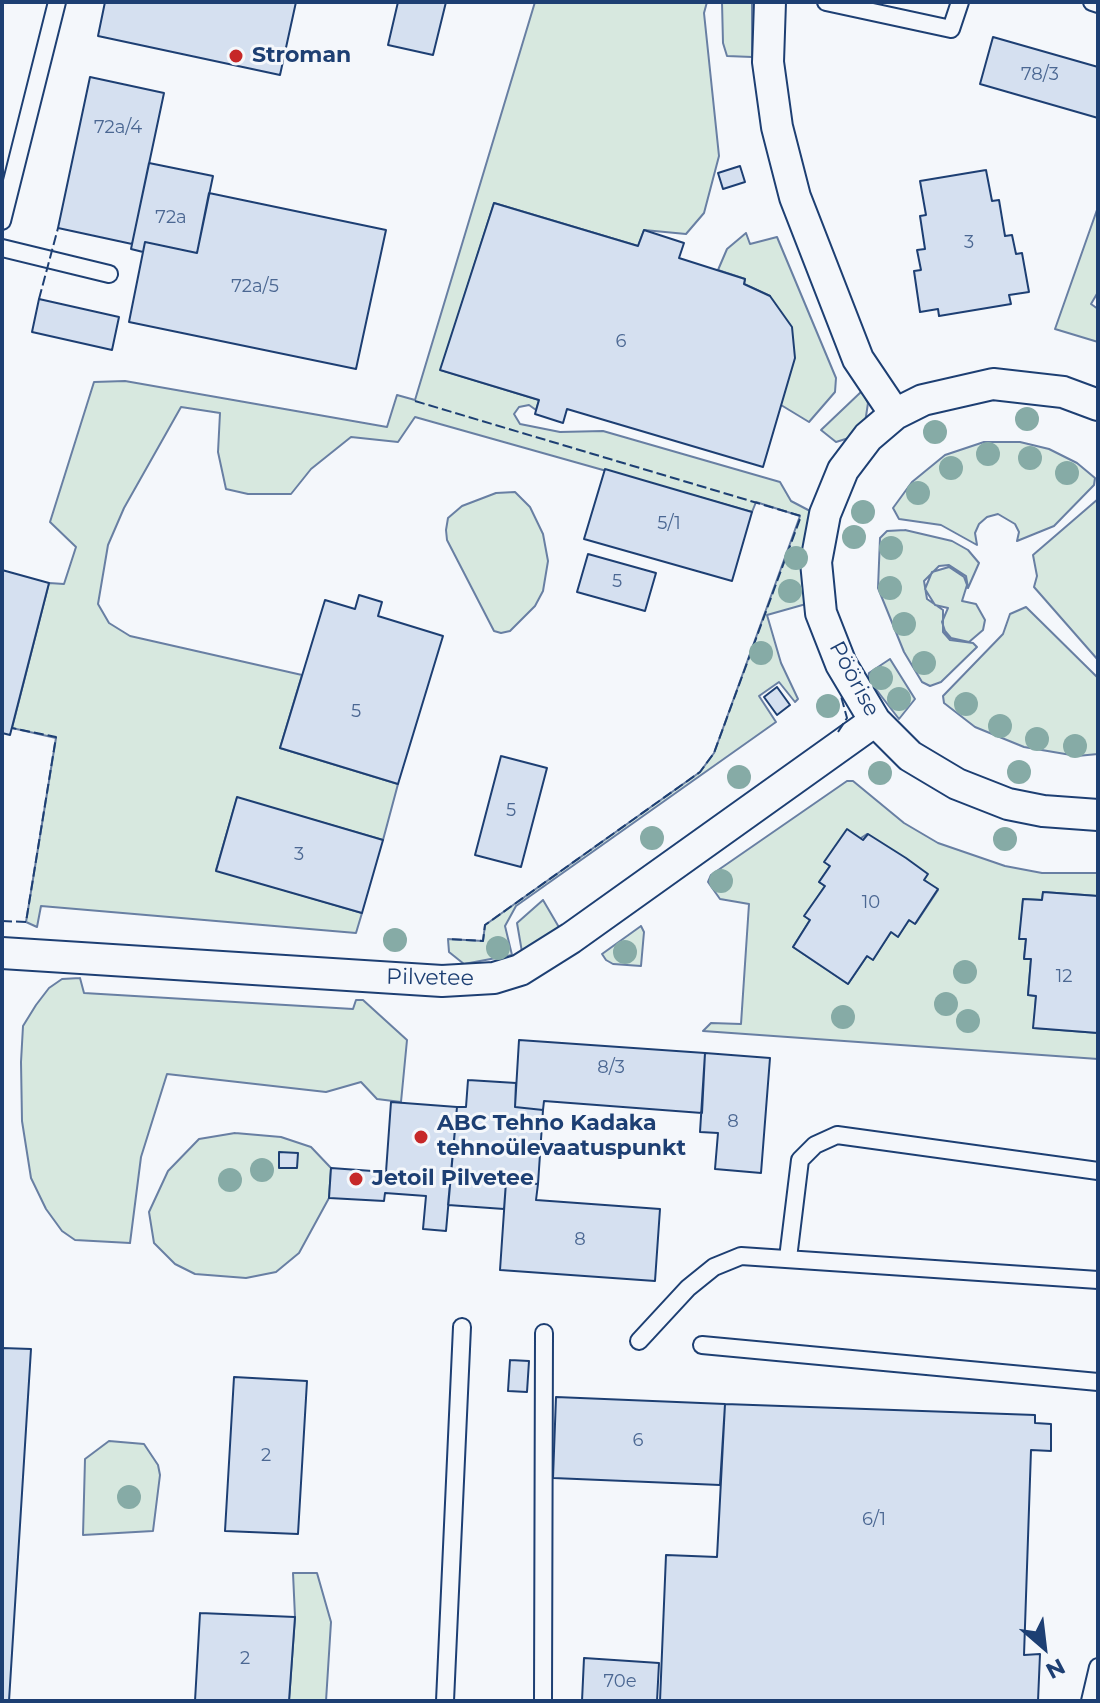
<!DOCTYPE html>
<html>
<head>
<meta charset="utf-8">
<style>
  body { margin:0 }
  #map { position:relative; width:1100px; height:1703px; overflow:hidden; background:#f4f7fb; font-family:Montserrat,sans-serif }
  canvas { display:block }
  .frame { position:absolute; inset:0; border:4px solid #1d3f73; pointer-events:none }
  .north { position:absolute; left:1004px; top:1607px; width:80px; height:80px; -webkit-text-stroke:6px #f4f7fb; paint-order:stroke; rotate:152deg; font-size:22px; font-weight:700; line-height:32px; text-align:center; color:#1d3f73 }
  .north::after { content:''; display:block; margin:auto; width:28px; height:36px; background:#1d3f73; clip-path:polygon(50% 0,100% 100%,50% 72%,0 100%) }
</style>
</head>
<body>
<div id="map">
<canvas width="1100" height="1703"></canvas>
<div class="frame"></div>
<div class="north">N</div>
</div>
<script>
const ctx = document.querySelector('canvas').getContext('2d');
ctx.lineJoin = 'round';
function fillPath(path, color) {
  ctx.fillStyle = color;
  ctx.fill(path, 'evenodd');
}
function toPath(rows) {
  const path = new Path2D();
  for (const r of rows) {
    path.moveTo(r[0], r[1]);
    for (let i = 2; i < r.length; i += 2) path.lineTo(r[i], r[i + 1]);
  }
  return path;
}
function strokePath(path, color, width, dash) {
  ctx.strokeStyle = color;
  ctx.lineWidth = width;
  ctx.lineCap = dash ? 'butt' : 'round';
  ctx.setLineDash(dash || []);
  ctx.stroke(path);
}
function write(font, color, halo, rows, align = 'center') {
  ctx.font = font + ' Montserrat,sans-serif';
  ctx.lineWidth = 6;
  ctx.setLineDash([]);
  ctx.textBaseline = 'middle';
  ctx.strokeStyle = halo;
  ctx.fillStyle = color;
  for (const [text, x, y, turn = 0] of rows) {
    ctx.save();
    ctx.translate(x, y);
    ctx.rotate((+turn || 0) * Math.PI / 180);
    ctx.textAlign = isNaN(turn) ? turn : align;
    if (halo) ctx.strokeText(text, 0, 0);
    ctx.fillText(text, 0, 0);
    ctx.restore();
  }
}
const green = toPath([
  [535,2,707,2,704,13,719,156,704,213,686,234,644,230,638,246,494,203,441,370,539,400,536,410,529,405,519,407,514,414,520,424,560,432,603,431,780,482,791,501,812,512,806,604,767,615,781,663,798,699,795,702,779,682,759,696,776,722,516,906,505,926,512,955,464,964,449,952,448,939,483,941,485,925,700,772,714,753,800,516,756,502,752,512,415,417,398,442,351,437,311,469,291,494,248,494,226,489,218,452,220,413,181,407,124,508,108,545,98,604,109,623,130,636,302,675,280,748,398,784,383,840,237,798,216,870,362,913,356,933,41,906,37,927,26,922,56,738,12,728,49,583,64,584,76,547,50,522,94,382,125,381,387,427,397,395,415,400,535,2],
  [722,2,752,2,752,57,727,56,723,43,722,2],
  [1098,207,1098,292,1091,304,1098,309,1098,342,1055,329,1098,207],
  [746,233,750,244,777,237,836,378,835,392,809,422,781,405,770,296,744,284,745,279,718,270,727,249,746,233],
  [862,391,868,403,865,423,852,437,836,442,821,430,862,391],
  [984,442,1020,442,1049,449,1077,463,1095,478,1094,485,1054,526,1017,541,1019,532,1015,524,998,514,987,517,979,524,975,533,977,545,941,525,899,519,893,508,912,482,945,455,984,442],
  [515,492,530,507,543,534,548,561,543,591,535,606,510,631,501,633,494,631,447,540,446,530,448,518,462,506,496,493,515,492],
  [1098,499,1098,660,1034,587,1037,576,1033,555,1098,499],
  [905,530,952,541,968,550,979,563,968,588,966,576,949,565,939,566,924,581,927,599,943,610,943,632,950,640,973,643,977,647,941,682,930,686,922,682,904,652,878,588,880,538,887,531,905,530],
  [949,567,964,577,967,585,962,601,976,604,985,620,983,630,969,642,951,638,945,631,942,622,948,608,935,605,925,589,932,572,949,567],
  [1026,607,1097,677,1098,754,1077,756,1024,747,975,727,944,703,943,696,1003,634,1010,614,1026,607],
  [890,659,915,699,899,719,868,679,869,673,890,659],
  [847,781,853,781,904,823,938,843,1005,866,1042,873,1098,873,1098,896,1043,892,1042,900,1023,899,1020,938,1026,939,1024,958,1031,959,1028,995,1036,996,1034,1028,1098,1033,1098,1059,703,1031,711,1023,741,1024,749,904,720,899,708,882,711,875,847,781],
  [867,834,927,874,924,880,938,890,916,923,909,920,898,936,891,932,873,959,867,956,848,984,793,947,810,920,805,916,825,886,819,882,830,866,825,862,867,834],
  [543,900,560,929,522,952,517,923,543,900],
  [641,926,644,932,641,966,613,964,606,960,602,954,641,926],
  [80,978,84,993,353,1009,356,1000,363,1000,407,1040,401,1102,377,1099,361,1082,326,1092,167,1074,141,1157,130,1243,75,1240,62,1231,46,1209,31,1178,22,1121,21,1062,23,1026,36,1005,49,988,62,979,80,978],
  [235,1133,281,1137,311,1147,331,1168,329,1198,299,1253,276,1272,246,1278,195,1274,175,1264,154,1243,149,1212,168,1171,199,1139,235,1133],
  [109,1441,144,1444,158,1465,160,1475,153,1531,83,1535,85,1459,109,1441],
  [293,1573,317,1573,331,1622,326,1701,289,1701,295,1617,293,1573]
]);
fillPath(green, '#d7e8df');
strokePath(green, '#687fa3', 2);
const building = toPath([
  [105,2,296,2,280,75,98,36,105,2],
  [398,2,446,2,433,55,388,45,398,2],
  [993,37,1098,67,1098,118,980,84,993,37],
  [90,77,164,93,132,244,58,228,90,77],
  [149,163,213,176,197,253,145,242,143,252,131,249,149,163],
  [740,166,745,182,723,189,718,173,740,166],
  [986,170,992,201,999,200,1005,236,1012,235,1016,254,1022,253,1029,292,1009,295,1011,304,939,316,938,309,920,312,914,271,921,270,917,250,925,249,920,216,926,215,920,181,986,170],
  [209,193,386,230,356,369,129,322,145,242,197,253,209,193],
  [494,203,638,246,644,230,684,243,679,258,745,279,744,284,770,296,792,327,795,358,763,467,567,409,563,423,535,414,539,400,440,370,494,203],
  [39,299,119,317,112,350,32,332,39,299],
  [605,469,752,512,732,581,584,539,605,469],
  [588,554,656,573,645,611,577,592,588,554],
  [2,570,49,583,10,735,2,733,2,570],
  [359,595,382,602,378,616,443,636,398,784,280,748,325,600,355,609,359,595],
  [777,687,790,705,777,715,764,697,777,687],
  [501,756,547,768,521,867,475,855,501,756],
  [237,797,383,840,362,913,216,871,237,797],
  [847,829,863,840,868,834,906,858,928,874,924,880,938,889,915,924,909,920,898,937,891,932,873,960,867,956,848,984,793,947,810,920,804,916,825,886,819,882,830,866,824,862,847,829],
  [1043,892,1098,896,1098,1033,1033,1028,1036,996,1028,995,1031,959,1024,959,1026,939,1019,939,1023,899,1042,900,1043,892],
  [519,1040,705,1053,702,1113,544,1101,543,1110,515,1107,519,1040],
  [705,1053,770,1058,761,1173,715,1169,718,1133,700,1132,705,1053],
  [468,1080,516,1083,515,1107,543,1110,538,1184,506,1182,504,1209,448,1205,457,1107,466,1107,468,1080],
  [391,1102,457,1107,446,1231,423,1229,426,1196,385,1193,384,1201,329,1198,331,1168,386,1172,391,1102],
  [279,1152,298,1153,297,1168,279,1168,279,1152],
  [506,1182,538,1184,536,1200,660,1209,655,1281,500,1270,506,1182],
  [2,1348,31,1349,9,1701,2,1701,2,1348],
  [510,1360,529,1361,527,1392,508,1391,510,1360],
  [234,1377,307,1381,298,1534,225,1531,234,1377],
  [556,1397,725,1404,720,1485,553,1478,556,1397],
  [725,1404,1035,1415,1035,1423,1051,1424,1051,1451,1031,1450,1024,1655,1040,1654,1038,1701,660,1701,666,1555,717,1557,725,1404],
  [200,1613,295,1617,289,1701,195,1701,200,1613],
  [584,1658,659,1663,657,1701,582,1701,584,1658]
]);
fillPath(building, '#d5e0f0');
strokePath(building, '#1d3f73', 2);
const service = toPath([
  [826,2,951,29,960,2],
  [1092,2,1098,4],
  [2,221,57,2],
  [2,248,109,274],
  [788,1258,800,1160,815,1145,837,1135,1098,1171],
  [639,1341,688,1288,714,1267,741,1256,1098,1280],
  [702,1345,1098,1382],
  [445,1701,462,1327],
  [543,1701,544,1333],
  [1090,1701,1098,1667]
]);
const minor = toPath([
  [770,2,768,62,777,127,795,197,858,359,895,414],
  [1098,405,1063,392,993,384,923,400,895,414,868,437,843,470,825,514,816,562,821,613,841,664,875,721,910,756,957,784,1008,804,1043,811,1098,815],
  [2,953,442,981,494,978,520,970,571,938,875,721]
]);
strokePath(service, '#1d3f73', 20);
strokePath(minor, '#1d3f73', 34);
strokePath(service, '#f4f7fb', 16);
strokePath(minor, '#f4f7fb', 30);
strokePath(toPath([
  [39,299,58,228],
  [415,401,801,516,714,753,700,772,485,925,483,941,448,939],
  [838,732,847,718,841,696],
  [2,921,26,922,56,737,12,728]
]), '#1d3f73', 2, [10, 4]);
ctx.fillStyle = '#86aba6';
for (const [x, y] of [
  [1027,419],
  [935,432],
  [988,454],
  [1030,458],
  [951,468],
  [1067,473],
  [918,493],
  [863,512],
  [854,537],
  [891,548],
  [796,558],
  [890,588],
  [790,591],
  [904,624],
  [761,653],
  [924,663],
  [881,678],
  [899,699],
  [966,704],
  [828,706],
  [1000,726],
  [1037,739],
  [1075,746],
  [1019,772],
  [880,773],
  [739,777],
  [652,838],
  [1005,839],
  [721,881],
  [395,940],
  [498,948],
  [625,952],
  [965,972],
  [946,1004],
  [843,1017],
  [968,1021],
  [262,1170],
  [230,1180],
  [129,1497]
]) {
  ctx.beginPath();
  ctx.arc(x, y, 12, 0, 2 * Math.PI);
  ctx.fill();
}
for (const [x, y, r, color] of [
  [236,56,8,"#c62828"],
  [421,1137,8,"#c62828"],
  [356,1179,8,"#c62828"]
]) {
  const dot = new Path2D();
  dot.arc(x, y, r, 0, 2 * Math.PI);
  ctx.fillStyle = color;
  ctx.fill(dot);
  strokePath(dot, '#f4f7fb', 3);
}
write('18px', '#4b6792', null, [
  ["78/3",1040,75],
  ["72a/4",118,128],
  ["72a",171,218],
  ["3",969,243],
  ["72a/5",255,287],
  ["6",621,342],
  ["5/1",669,524],
  ["5",617,582],
  ["5",356,712],
  ["5",511,811],
  ["3",299,855],
  ["10",871,903],
  ["12",1064,977],
  ["8/3",611,1068],
  ["8",733,1122],
  ["8",580,1240],
  ["6",638,1441],
  ["2",266,1456],
  ["6/1",874,1520],
  ["2",245,1659],
  ["70e",620,1682]
]);
write('bold 22px', '#1d3f73', '#f4f7fb', [
  ["Stroman",252,56],
  ["ABC Tehno Kadaka",437,1124],
  ["tehnoülevaatuspunkt",437,1149],
  ["Jetoil Pilvetee",372,1179]
], 'left');
write('22px', '#1d3f73', '#f4f7fb', [
  ["Pöörise",854,679,62],
  ["Pilvetee",430,978,1]
]);
</script>
</body>
</html>
